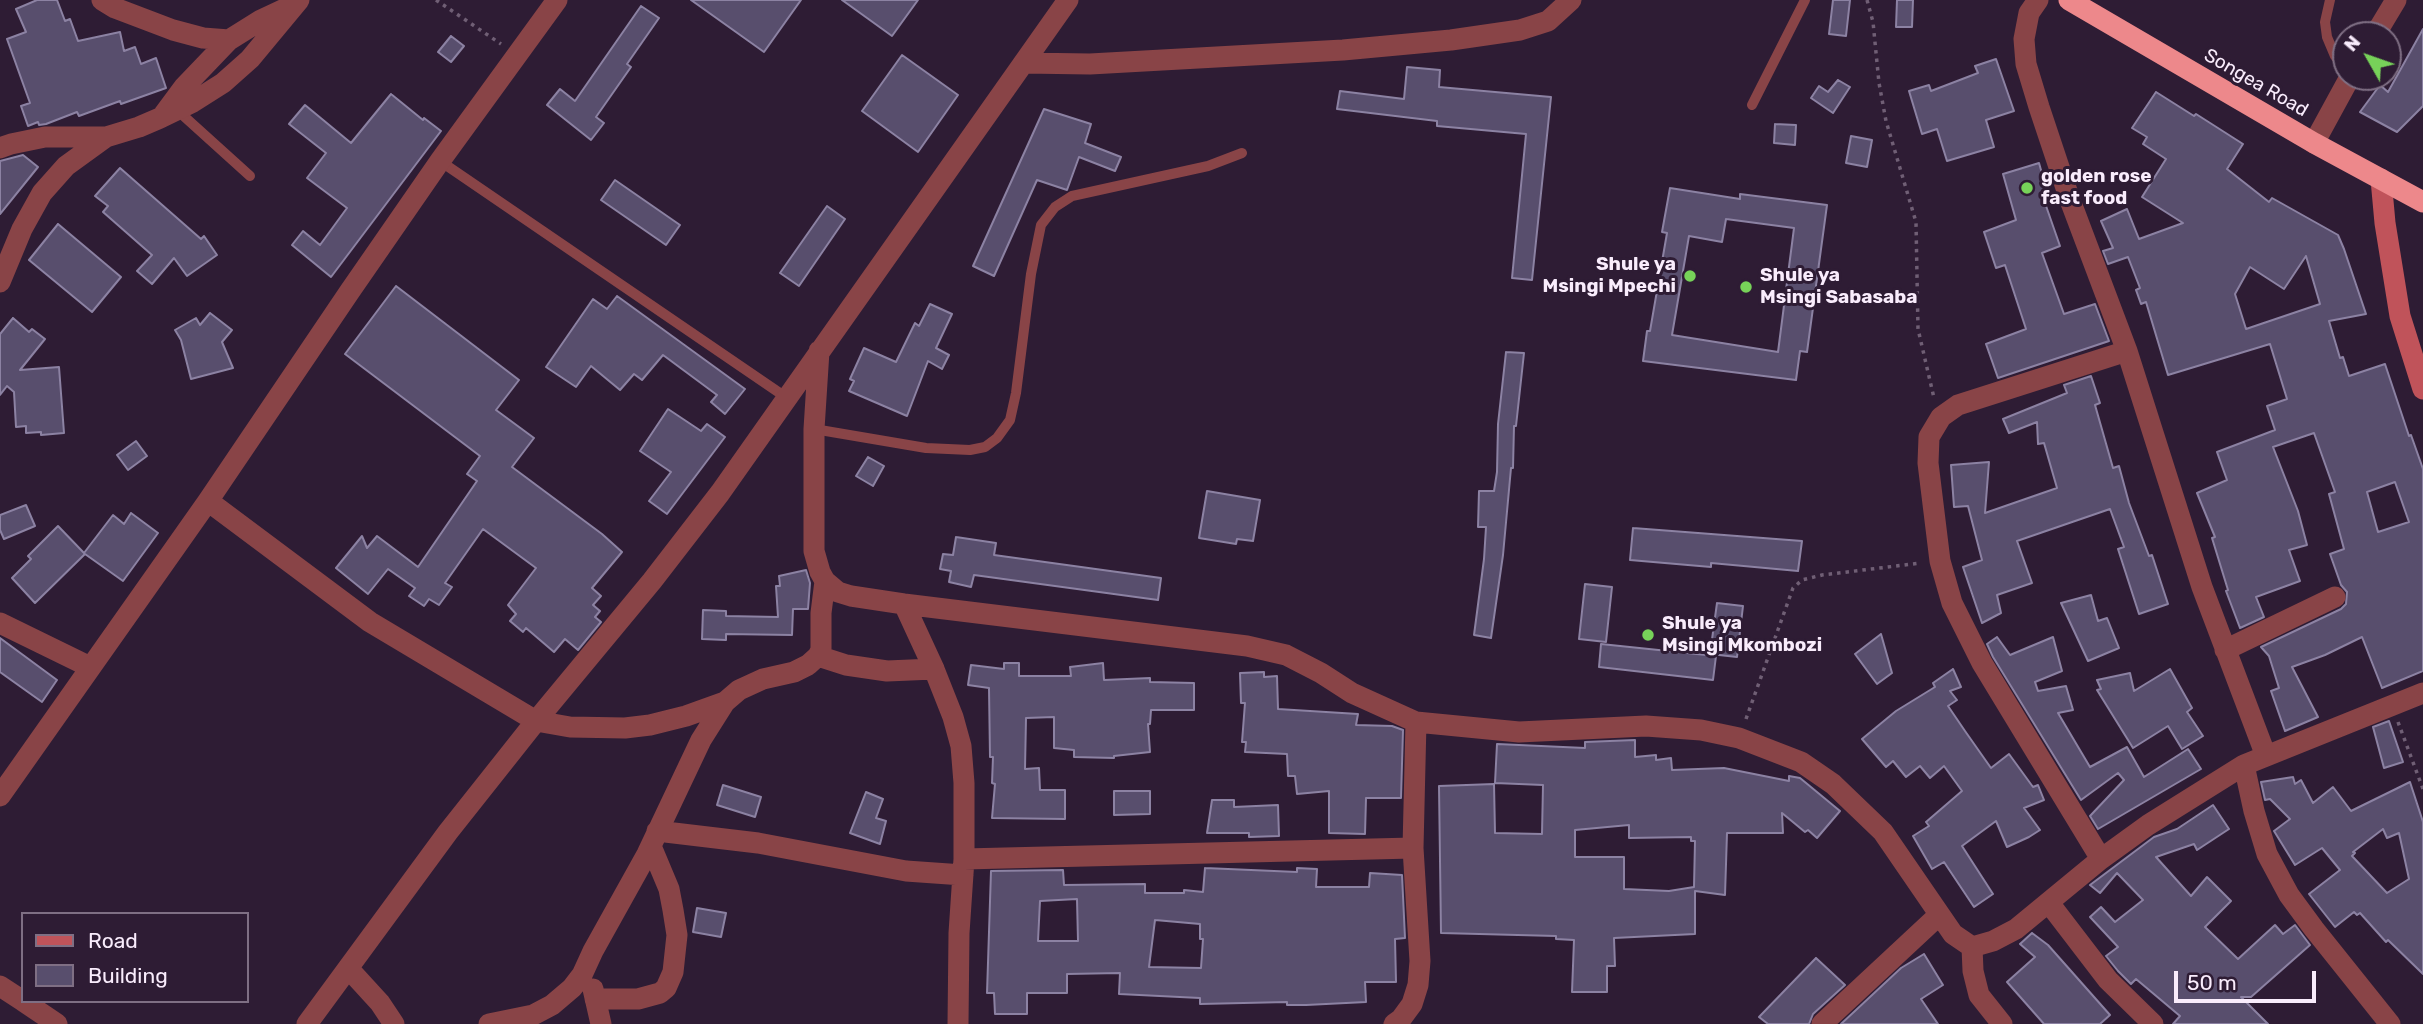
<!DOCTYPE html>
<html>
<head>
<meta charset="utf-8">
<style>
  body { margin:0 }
  #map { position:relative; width:2423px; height:1024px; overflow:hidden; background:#2e1c34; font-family:Rubik,sans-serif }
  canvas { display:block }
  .legend { position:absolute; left:21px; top:912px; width:228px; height:91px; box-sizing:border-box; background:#2e1c34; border:2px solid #7f6f84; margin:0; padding:9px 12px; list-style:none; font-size:21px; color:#f9ecfc }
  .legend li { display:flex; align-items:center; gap:14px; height:35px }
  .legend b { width:35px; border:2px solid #7f6f84 }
  .north { position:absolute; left:2332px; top:21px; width:70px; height:70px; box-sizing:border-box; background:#2e1c34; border:2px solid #7f6f84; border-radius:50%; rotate:310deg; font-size:19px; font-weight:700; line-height:28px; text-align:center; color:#f9ecfc }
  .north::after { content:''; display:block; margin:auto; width:24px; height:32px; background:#77d259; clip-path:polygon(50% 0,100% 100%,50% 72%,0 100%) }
  .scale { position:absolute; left:2174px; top:971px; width:142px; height:32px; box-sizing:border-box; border:4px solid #f9ecfc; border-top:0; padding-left:9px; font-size:21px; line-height:24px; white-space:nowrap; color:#f9ecfc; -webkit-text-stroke:5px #2e1c34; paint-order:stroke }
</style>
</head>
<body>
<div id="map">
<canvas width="2423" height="1024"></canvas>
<ul class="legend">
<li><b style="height:9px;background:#c0535a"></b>Road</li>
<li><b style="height:19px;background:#584e6d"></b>Building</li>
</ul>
<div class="north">N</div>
<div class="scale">50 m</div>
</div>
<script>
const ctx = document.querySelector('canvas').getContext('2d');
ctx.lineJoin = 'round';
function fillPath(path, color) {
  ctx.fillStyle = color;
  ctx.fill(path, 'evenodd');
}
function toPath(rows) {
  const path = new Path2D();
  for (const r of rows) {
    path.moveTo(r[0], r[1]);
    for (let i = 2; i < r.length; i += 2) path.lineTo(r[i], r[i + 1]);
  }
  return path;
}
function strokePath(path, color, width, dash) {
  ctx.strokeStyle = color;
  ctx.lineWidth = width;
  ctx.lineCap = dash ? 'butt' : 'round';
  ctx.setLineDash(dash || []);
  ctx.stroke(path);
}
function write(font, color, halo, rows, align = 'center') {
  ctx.font = font + ' Rubik,sans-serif';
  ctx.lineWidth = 6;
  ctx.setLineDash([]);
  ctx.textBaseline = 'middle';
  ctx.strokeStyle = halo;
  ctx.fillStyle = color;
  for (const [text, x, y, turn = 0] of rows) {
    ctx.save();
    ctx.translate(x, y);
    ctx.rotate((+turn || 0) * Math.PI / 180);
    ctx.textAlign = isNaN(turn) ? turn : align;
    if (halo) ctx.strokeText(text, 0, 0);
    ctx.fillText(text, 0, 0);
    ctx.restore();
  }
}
const building = toPath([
  [37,0,57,0,65,21,70,19,78,41,120,32,124,51,135,47,141,64,156,58,166,88,121,104,120,101,79,116,77,112,46,124,39,125,38,122,28,126,21,106,30,103,7,39,26,32,16,9,37,0],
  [691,0,801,0,764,52,691,0],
  [842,0,918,0,892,36,842,0],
  [1833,0,1850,0,1846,36,1829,34,1833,0],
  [1897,0,1913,0,1912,27,1896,27,1897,0],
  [641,6,659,18,627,64,631,67,596,117,604,123,591,140,547,105,560,89,575,101,641,6],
  [2423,29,2423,106,2397,132,2360,112,2380,85,2388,92,2423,29],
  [451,36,464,46,451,62,438,52,451,36],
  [902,55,958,95,918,152,862,111,902,55],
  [1996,59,2014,111,1986,120,1994,147,1947,161,1937,129,1922,134,1909,91,1929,85,1931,91,1978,73,1975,66,1996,59],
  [1407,67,1440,70,1439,87,1551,97,1532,280,1512,278,1526,134,1437,126,1437,121,1337,109,1340,91,1404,99,1407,67],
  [1838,80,1850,87,1833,113,1811,98,1819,86,1828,92,1838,80],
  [2156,92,2194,116,2196,114,2243,144,2227,169,2269,202,2272,198,2338,235,2344,249,2366,314,2329,321,2340,358,2343,357,2349,376,2385,364,2409,436,2411,435,2423,469,2423,671,2382,688,2362,637,2325,655,2292,667,2318,717,2285,731,2271,691,2279,688,2269,656,2261,647,2341,609,2346,604,2347,592,2341,585,2330,554,2344,549,2329,494,2335,492,2314,433,2273,447,2298,511,2307,545,2289,550,2300,581,2256,597,2264,617,2240,628,2226,591,2228,590,2212,538,2215,537,2197,493,2227,480,2217,452,2275,430,2267,406,2287,399,2270,344,2168,375,2146,302,2141,304,2136,290,2140,288,2128,257,2108,264,2103,251,2113,248,2101,221,2127,209,2139,239,2183,223,2142,197,2166,159,2143,144,2147,137,2132,128,2156,92],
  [2306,256,2320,304,2246,329,2235,294,2250,267,2284,289,2306,256],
  [2395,482,2409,522,2378,532,2367,492,2395,482],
  [391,94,423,120,424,118,441,131,331,277,292,245,303,231,320,245,347,208,307,178,326,153,289,124,305,105,351,143,391,94],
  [1044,109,1091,124,1085,143,1121,157,1115,171,1079,157,1067,190,1037,180,994,276,973,266,1044,109],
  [1775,124,1796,125,1795,145,1774,143,1775,124],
  [1851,136,1872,140,1867,167,1846,163,1851,136],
  [23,155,38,167,0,214,0,161,23,155],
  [2039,163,2050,202,2045,203,2060,246,2042,253,2064,314,2095,304,2109,341,1998,378,1986,344,2026,329,2005,265,1996,268,1984,232,2016,220,2003,174,2039,163],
  [120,168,201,239,204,236,217,255,187,276,174,258,152,284,137,271,152,255,103,212,108,206,95,196,120,168],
  [615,180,680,225,666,245,601,200,615,180],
  [1670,188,1740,199,1740,194,1827,205,1807,352,1800,351,1796,380,1643,361,1647,331,1650,331,1667,233,1662,232,1670,188],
  [1726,219,1794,228,1778,352,1672,335,1689,236,1722,242,1726,219],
  [827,206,845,219,799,286,780,273,827,206],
  [58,224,121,277,92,312,29,260,58,224],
  [396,286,519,380,496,410,534,438,512,467,602,534,622,552,592,588,601,596,593,605,600,611,595,617,601,622,578,650,565,639,554,652,526,628,523,632,510,621,516,614,508,605,536,568,483,529,445,583,452,587,439,605,429,599,424,606,409,596,415,588,388,569,368,594,336,568,362,536,367,548,377,536,418,567,477,481,467,474,480,456,345,354,396,286],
  [617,296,745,389,725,414,711,402,717,395,663,355,642,380,634,374,620,390,591,366,576,387,546,367,593,299,607,309,617,296],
  [930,304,952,314,936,348,949,355,942,369,928,361,907,416,849,391,854,381,850,379,864,348,896,362,915,323,919,326,930,304],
  [210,313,232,330,222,342,233,368,191,379,181,340,175,330,196,318,200,325,210,313],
  [13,318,29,332,32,329,45,339,20,370,59,367,64,433,41,435,41,432,26,433,26,426,16,427,14,392,7,386,0,395,0,334,13,318],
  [1506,352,1524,353,1516,426,1514,426,1513,468,1511,468,1503,555,1491,638,1474,635,1484,559,1486,527,1478,527,1479,491,1494,491,1497,472,1498,424,1506,352],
  [2091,376,2100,403,2095,405,2113,468,2119,466,2129,503,2149,556,2152,555,2168,604,2139,614,2118,549,2124,547,2110,509,2017,541,2032,583,1997,595,2001,613,1982,623,1963,567,1982,560,1968,506,1954,507,1951,465,1989,462,1985,513,2057,488,2044,443,2038,444,2037,422,2009,433,2003,419,2067,393,2064,385,2091,376],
  [668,409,701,431,707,424,725,437,667,514,649,501,671,472,640,451,668,409],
  [136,441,147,456,128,470,117,455,136,441],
  [868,457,884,466,873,486,856,476,868,457],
  [1207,491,1260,500,1253,541,1237,539,1236,544,1199,538,1207,491],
  [26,505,35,526,4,539,0,530,0,515,26,505],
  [131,513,158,533,123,581,85,554,35,603,12,578,31,559,28,556,58,526,84,553,113,515,124,524,131,513],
  [1633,528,1802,541,1798,571,1711,563,1711,567,1630,560,1633,528],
  [956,537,996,543,994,555,1161,578,1158,600,974,575,971,587,949,582,951,571,940,569,943,554,953,555,956,537],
  [806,570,810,583,808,609,793,609,792,635,726,634,726,640,702,639,703,610,726,611,726,616,778,617,776,586,780,586,779,576,806,570],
  [1585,584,1612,587,1606,642,1579,639,1585,584],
  [2091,595,2098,621,2107,618,2119,648,2088,661,2061,603,2091,595],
  [1717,603,1743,606,1737,657,1710,654,1717,603],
  [1881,634,1892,673,1877,684,1855,654,1881,634],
  [1997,637,2010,655,2053,637,2062,671,2035,682,2038,691,2066,686,2073,710,2058,713,2090,767,2127,747,2144,777,2188,749,2201,769,2098,829,2090,816,2124,780,2118,773,2081,800,1993,657,1987,644,1997,637],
  [0,638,57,680,42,702,0,672,0,638],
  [1601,644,1716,656,1713,680,1599,667,1601,644],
  [1004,663,1019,663,1019,676,1071,676,1070,667,1103,663,1104,680,1150,678,1150,682,1194,683,1194,710,1151,710,1150,724,1148,724,1150,752,1114,756,1114,758,1074,757,1074,750,1054,748,1054,717,1026,718,1025,769,1039,768,1040,790,1065,790,1065,819,992,818,995,784,992,783,993,757,990,757,989,688,968,685,971,665,1004,669,1004,663],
  [1953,669,1961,687,1950,691,1957,700,1948,706,1965,731,1991,768,2009,754,2033,787,2038,785,2044,800,2024,808,2040,830,2029,837,2007,847,1996,821,1962,846,1993,894,1974,907,1944,862,1932,869,1913,836,1929,826,1926,822,1962,791,1944,766,1930,778,1920,766,1906,777,1893,761,1886,767,1862,739,1896,711,1935,687,1933,683,1953,669],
  [2170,669,2192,708,2187,712,2203,736,2182,749,2168,726,2133,748,2097,690,2101,689,2097,680,2130,673,2134,691,2170,669],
  [1264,672,1264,677,1277,676,1278,709,1358,714,1356,725,1392,726,1403,730,1401,798,1366,798,1365,834,1329,833,1329,791,1297,794,1295,776,1288,776,1287,754,1245,752,1246,742,1242,742,1245,703,1241,703,1240,673,1264,672],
  [2389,721,2403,762,2384,768,2373,727,2389,721],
  [1635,740,1635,757,1656,755,1656,760,1671,758,1672,770,1724,768,1789,781,1789,776,1800,778,1840,811,1817,838,1808,830,1805,832,1782,813,1783,833,1727,833,1725,895,1695,891,1695,934,1614,938,1615,966,1607,966,1607,992,1572,992,1574,940,1556,939,1556,936,1441,933,1439,786,1494,784,1495,833,1542,834,1543,785,1495,783,1497,744,1585,748,1585,742,1635,740],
  [1629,825,1629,838,1691,837,1691,841,1695,841,1694,887,1669,891,1624,889,1624,857,1575,857,1575,830,1629,825],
  [2293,777,2295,784,2301,780,2313,803,2333,787,2351,811,2410,782,2423,822,2423,974,2388,940,2386,942,2360,913,2357,915,2354,912,2335,927,2309,894,2340,870,2322,848,2295,865,2274,831,2290,819,2270,799,2265,800,2261,782,2293,777],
  [2383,829,2387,838,2399,833,2409,879,2387,893,2352,856,2355,853,2353,852,2383,829],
  [723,785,761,797,755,817,717,805,723,785],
  [1114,791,1150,791,1150,814,1114,815,1114,791],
  [866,792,883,799,876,818,886,821,880,844,850,833,866,792],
  [1212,800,1234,800,1234,807,1278,805,1279,836,1249,837,1249,833,1207,833,1212,800],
  [2213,805,2229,829,2197,850,2194,844,2156,857,2191,896,2207,877,2231,901,2205,927,2238,959,2275,925,2283,934,2295,925,2310,945,2251,997,2241,997,2268,1024,2173,1024,2180,1016,2136,979,2131,984,2118,971,2106,956,2118,947,2090,917,2101,907,2115,922,2143,900,2117,873,2100,893,2090,885,2154,837,2177,829,2213,805],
  [1205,868,1297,872,1297,868,1317,869,1316,887,1369,887,1370,873,1402,875,1405,938,1395,939,1396,982,1365,982,1366,1002,1306,1005,1287,1005,1287,1002,1200,1004,1200,998,1119,994,1120,973,1067,974,1067,993,1027,993,1027,1014,995,1014,994,993,987,993,991,871,1063,870,1064,885,1145,884,1145,893,1184,893,1184,890,1203,892,1205,868],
  [1077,899,1078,941,1038,941,1040,901,1077,899],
  [1155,920,1200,924,1200,939,1203,939,1201,968,1149,967,1155,920],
  [697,908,726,913,721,937,693,932,697,908],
  [2032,933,2048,945,2110,1015,2100,1024,2044,1024,2007,982,2035,957,2020,944,2032,933],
  [1924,954,1943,985,1921,999,1938,1024,1841,1024,1901,968,1924,954],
  [1816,958,1845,985,1813,1014,1809,1024,1768,1024,1759,1017,1816,958]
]);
fillPath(building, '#584e6d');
strokePath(building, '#8c82a3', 2);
strokePath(toPath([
  [436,0,501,44],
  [1867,0,1873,22,1879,83,1886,121,1916,222,1918,329,1934,398],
  [1746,719,1793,588,1802,580,1822,575,1921,563],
  [2398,722,2423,789]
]), '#705f75', 3.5, [3.5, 5]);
strokePath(toPath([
  [2330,0,2325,22,2327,37,2335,56,2346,70],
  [1752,105,1805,0],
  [177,110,250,176],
  [440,161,787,398],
  [814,429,926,448,970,450,985,447,997,438,1010,420,1016,393,1031,274,1041,225,1055,207,1072,196,1208,166,1242,153]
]), '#894447', 10);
strokePath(toPath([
  [102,0,115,8,173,30,203,38,229,40,261,20,293,5],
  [2038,0,2029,13,2024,39,2026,64,2039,107,2070,200,2127,351,2202,587,2266,756],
  [2375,35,2396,0],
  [1024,63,1090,64,1343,50,1451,40,1520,30,1548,21,1571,0],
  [164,114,184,87,229,40],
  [2314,143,2350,77],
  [0,148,11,144,45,137,106,137],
  [0,282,22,229,42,193,66,166,106,137,139,127,160,118,193,102,223,83,250,59,299,0],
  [819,351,814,429,814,551,820,572,825,581,838,592,851,596,904,604,1247,646,1286,655,1321,673,1352,693,1416,722,1519,732,1646,726,1701,730,1739,738,1801,762,1833,784,1883,832,1953,934,1972,947,1993,941,2016,929,2101,859,2148,825,2244,765,2423,693],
  [208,501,370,622,536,721,570,727,625,728,650,725,686,716,725,702],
  [904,604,934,669,953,717,961,746,964,783,964,859,959,933,958,1024],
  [0,623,90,667],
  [2225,650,2335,597],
  [818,656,846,665,887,671,934,669],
  [2244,765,2254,811,2267,854,2289,895,2314,929,2390,1024],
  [0,796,208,501,350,291,440,161,557,0],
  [657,831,758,843,906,871,963,875],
  [964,859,1413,848],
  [2101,859,1982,663,1952,603,1940,561,1928,463,1929,437,1941,417,1958,405,2127,351],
  [2049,903,2108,980,2153,1024],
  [1972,947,1973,971,1979,995,2002,1024],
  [348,968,380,1003,394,1024],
  [0,986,23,1001],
  [593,989,601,1024],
  [595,999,638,999,660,993,666,988,673,972,677,935,673,910,669,889,651,846],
  [23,1001,57,1024],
  [307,1024,448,832,536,721,652,581,720,493,1068,0],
  [489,1024,533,1015,552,1005,572,988,582,975,593,951,647,854,701,740,725,702,739,690,763,679,794,672,808,665,818,656,821,650,821,613,825,581],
  [1394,1024,1401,1019,1412,1004,1418,985,1420,961,1413,848,1416,722],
  [1822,1024,1939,915]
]), '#894447', 21);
strokePath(toPath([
  [2381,179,2385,223,2400,316,2423,389]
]), '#c0535a', 21);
strokePath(toPath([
  [2069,0,2314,143,2423,202]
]), '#ed888b', 21);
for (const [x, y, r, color] of [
  [2027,188,7,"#77d259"],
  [1690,276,7,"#77d259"],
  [1746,287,7,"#77d259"],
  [1648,635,7,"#77d259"]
]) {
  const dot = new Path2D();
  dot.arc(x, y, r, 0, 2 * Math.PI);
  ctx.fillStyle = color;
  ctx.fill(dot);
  strokePath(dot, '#2e1c34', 2.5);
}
write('19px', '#f9ecfc', '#2e1c34', [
  ["Songea Road",2256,83,30]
]);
write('bold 19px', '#f9ecfc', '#2e1c34', [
  ["golden rose",2041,177],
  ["fast food",2041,199],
  ["Shule ya",1676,265,"right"],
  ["Msingi Mpechi",1676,287,"right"],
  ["Shule ya",1760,276],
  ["Msingi Sabasaba",1760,298],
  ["Shule ya",1662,624],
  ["Msingi Mkombozi",1662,646]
], 'left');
</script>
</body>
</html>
